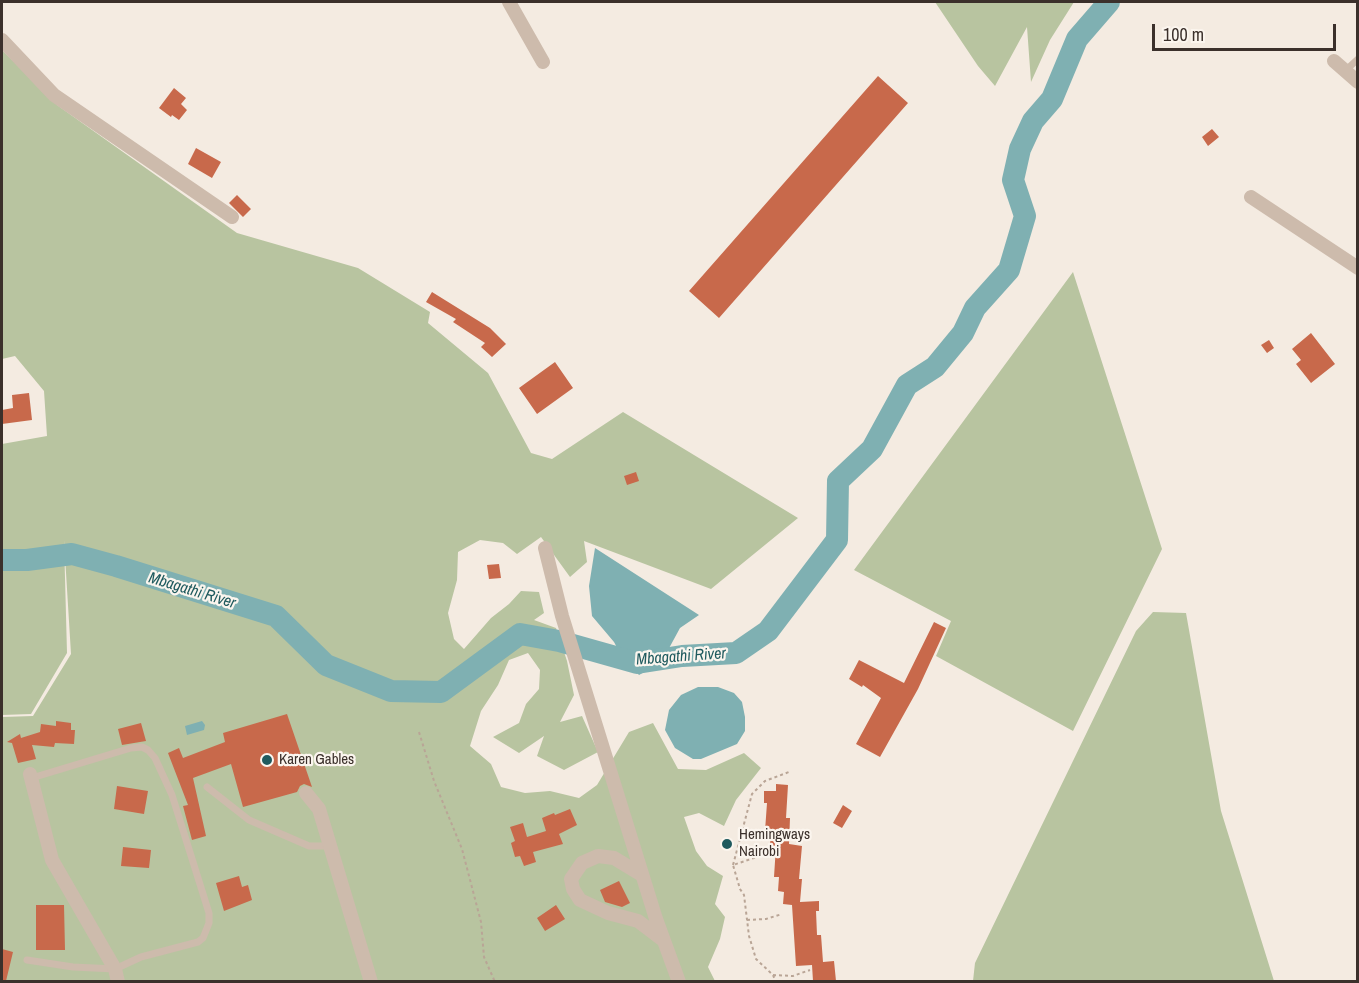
<!DOCTYPE html>
<html>
<head>
<meta charset="utf-8">
<style>
  body { margin:0 }
  #map { position:relative; width:1359px; height:983px; overflow:hidden; background:#f4ebe1; font-family:"Archivo Narrow",sans-serif }
  canvas { display:block }
  .frame { position:absolute; inset:0; border:3px solid #3b302b; pointer-events:none }
  .scale { position:absolute; left:1152px; top:24px; width:184px; height:27px; box-sizing:border-box; border:3px solid #3b302b; border-top:0; padding-left:8px; font-size:18px; line-height:21px; white-space:nowrap; color:#3b302b; -webkit-text-stroke:4px #fbf5ee; paint-order:stroke }
</style>
</head>
<body>
<div id="map">
<canvas width="1359" height="983"></canvas>
<div class="frame"></div>
<div class="scale">100 m</div>
</div>
<script>
const ctx = document.querySelector('canvas').getContext('2d');
ctx.lineJoin = 'round';
function fillPath(path, color) {
  ctx.fillStyle = color;
  ctx.fill(path, 'evenodd');
}
function toPath(rows) {
  const path = new Path2D();
  for (const r of rows) {
    path.moveTo(r[0], r[1]);
    for (let i = 2; i < r.length; i += 2) path.lineTo(r[i], r[i + 1]);
  }
  return path;
}
function strokePath(path, color, width, dash) {
  ctx.strokeStyle = color;
  ctx.lineWidth = width;
  ctx.lineCap = dash ? 'butt' : 'round';
  ctx.setLineDash(dash || []);
  ctx.stroke(path);
}
function write(font, color, halo, rows, align = 'center') {
  ctx.font = font + ' "Archivo Narrow",sans-serif';
  ctx.lineWidth = 4.5;
  ctx.setLineDash([]);
  ctx.textBaseline = 'middle';
  ctx.strokeStyle = halo;
  ctx.fillStyle = color;
  for (const [text, x, y, turn = 0] of rows) {
    ctx.save();
    ctx.translate(x, y);
    ctx.rotate((+turn || 0) * Math.PI / 180);
    ctx.textAlign = isNaN(turn) ? turn : align;
    if (halo) ctx.strokeText(text, 0, 0);
    ctx.fillText(text, 0, 0);
    ctx.restore();
  }
}
fillPath(toPath([
  [935,2,1074,2,1050,40,1031,82,1027,27,995,86,978,66],
  [2,50,57,105,237,233,358,268,430,312,428,323,488,373,531,453,552,459,623,412,798,518,711,589,584,541,587,562,570,577,541,537,517,554,503,543,480,540,458,552,457,580,448,613,454,639,464,649,491,618,509,604,521,591,539,592,544,613,534,620,556,628,567,661,574,695,560,722,582,716,598,752,564,770,537,756,544,736,519,753,493,737,519,723,526,704,539,689,540,670,528,653,509,660,498,685,481,711,470,746,491,764,501,787,525,793,550,791,579,798,597,785,629,732,653,723,678,769,706,770,744,753,761,768,736,800,724,826,699,813,684,817,696,851,707,866,723,876,715,904,725,917,720,939,708,967,715,981,2,981,2,717,33,716,71,654,64,540,67,653,31,714,2,715,2,444,47,436,44,391,15,356,2,359],
  [1073,272,1162,549,1073,731,936,656,951,621,854,570],
  [1153,612,1186,613,1221,811,1274,981,973,981,975,963,1136,631]
]), '#b8c4a0');
fillPath(toPath([
  [595,548,699,615,680,628,661,663,639,675,622,657,614,642,592,616,589,586],
  [698,687,718,687,734,693,742,702,745,717,745,731,737,744,701,759,693,759,675,748,665,730,669,710,681,695],
  [202,721,205,725,204,730,187,735,185,726]
]), '#7fb0b2');
strokePath(toPath([
  [2,560,27,560,72,554,116,566,276,616,326,665,391,691,441,692,520,634,559,641,637,663,682,656,736,653,768,631,837,540,838,481,872,449,907,385,935,367,963,333,975,308,1009,270,1025,216,1013,180,1020,149,1033,121,1052,99,1077,39,1109,2]
]), '#7fb0b2', 22);
fillPath(toPath([
  [878,76,908,103,719,318,689,291],
  [174,88,186,98,181,104,187,110,179,120,172,115,171,117,159,108],
  [1212,129,1219,137,1208,146,1202,137],
  [196,148,221,162,212,178,188,164],
  [237,195,251,209,243,217,229,203],
  [432,292,490,328,506,344,492,357,481,347,485,343,453,322,456,319,426,302],
  [1311,333,1335,364,1311,383,1296,364,1301,360,1292,349],
  [1269,340,1274,348,1267,353,1261,345],
  [555,362,573,388,537,414,519,388],
  [29,393,32,420,2,424,2,410,13,408,12,395],
  [636,472,639,481,627,485,624,476],
  [499,564,501,578,489,579,487,565],
  [934,622,946,628,918,689,880,757,856,744,881,698,863,685,862,687,849,679,859,660,904,683],
  [287,714,312,787,304,784,300,786,297,792,243,807,231,764,193,778,206,836,192,840,183,806,188,805,168,753,179,748,183,758,225,742,223,733],
  [56,721,71,723,71,730,75,730,74,744,55,743,54,747,32,745,36,759,18,763,12,743,7,742,20,734,21,738,40,732,41,724,56,726],
  [141,723,146,741,122,745,118,729],
  [776,784,788,785,786,818,790,818,789,844,802,846,799,879,802,879,800,902,819,901,819,911,816,911,817,935,821,935,823,962,834,961,836,981,813,981,812,965,796,966,792,905,783,904,784,892,778,891,779,877,774,877,776,846,770,845,770,832,765,831,767,803,764,803,764,791,776,791],
  [117,786,148,791,144,814,114,809],
  [843,805,852,811,842,828,833,823],
  [570,809,577,825,559,834,563,844,533,852,536,862,524,866,520,856,515,857,511,843,515,841,510,827,523,823,527,837,546,831,542,818,554,813,555,815],
  [123,847,151,850,149,868,121,866],
  [239,876,242,887,248,885,252,900,224,911,216,883],
  [619,881,630,903,622,907,605,902,600,890],
  [36,905,64,905,65,950,36,950],
  [556,905,565,919,545,931,537,918],
  [2,949,13,952,6,981,2,981]
]), '#c8694b');
strokePath(toPath([
  [419,732,434,781,462,849,481,922,484,957,495,982],
  [772,852,733,865,740,889,744,895,749,936,756,959,773,975,776,982],
  [733,865,752,794,765,781,789,772],
  [747,920,766,919,782,914],
  [773,975,793,976,810,970]
]), '#b9a596', 2, [3, 3]);
strokePath(toPath([
  [1345,71,1358,59],
  [207,787,249,820,309,846,330,846],
  [27,960,73,967,115,969,141,957,198,942,203,938,209,923,209,913,172,795,155,758,148,750,142,747,131,748,35,777,32,776]
]), '#cdbbac', 7);
strokePath(toPath([
  [509,2,543,62],
  [2,40,54,95,232,217],
  [1334,61,1358,82],
  [1251,197,1358,268],
  [545,548,562,616,656,919,679,982],
  [30,774,52,860,115,969,118,982],
  [306,793,319,809,371,982],
  [642,875,614,858,598,856,582,863,571,879,573,889,580,900,608,913,638,921,663,940]
]), '#cdbbac', 14);
for (const [x, y, r, color] of [
  [267,760,6,"#1f5a5e"],
  [727,844,6,"#1f5a5e"]
]) {
  const dot = new Path2D();
  dot.arc(x, y, r, 0, 2 * Math.PI);
  ctx.fillStyle = color;
  ctx.fill(dot);
  strokePath(dot, '#fbf5ee', 2);
}
write('15px', '#3b302b', '#fbf5ee', [
  ["Karen Gables",279,760],
  ["Hemingways",739,835],
  ["Nairobi",739,852]
], 'left');
write('italic 16px', '#1f5a5e', '#fbf5ee', [
  ["Mbagathi River",192,591,17],
  ["Mbagathi River",681,657,-4]
]);
</script>
</body>
</html>
